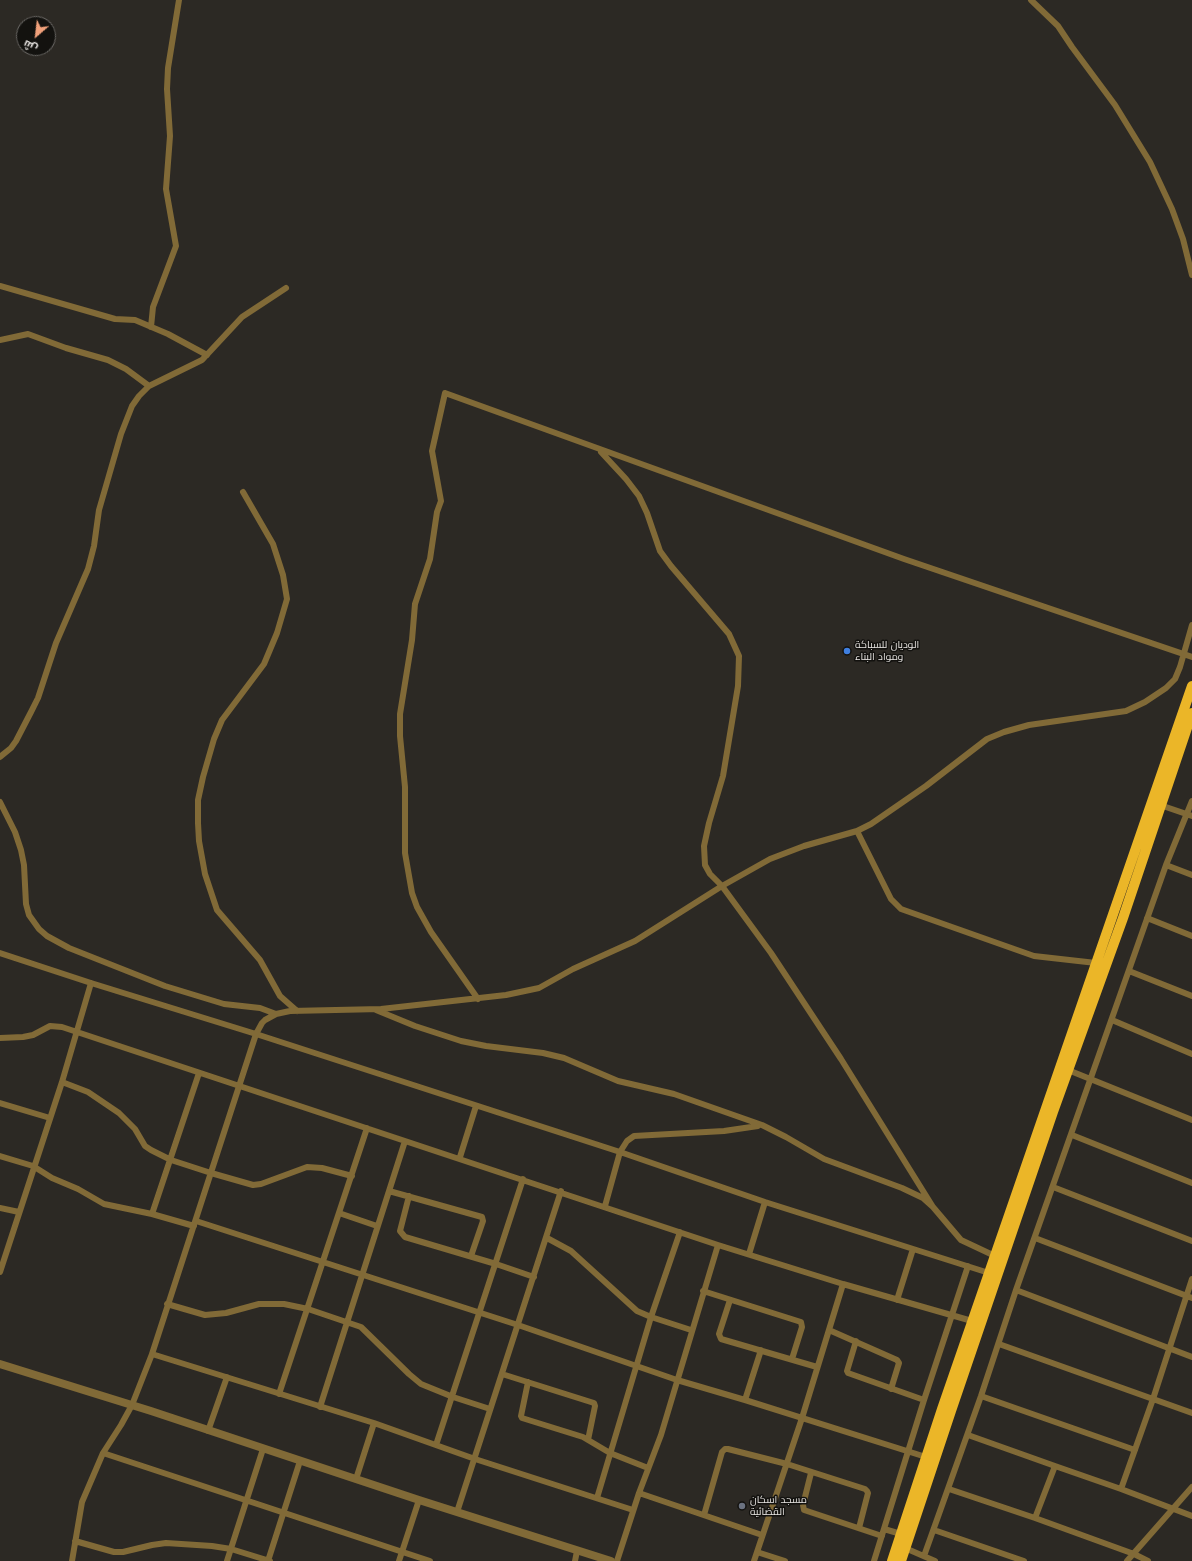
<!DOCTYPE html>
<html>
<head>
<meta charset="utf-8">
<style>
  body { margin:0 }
  #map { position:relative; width:1192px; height:1561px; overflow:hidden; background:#2c2924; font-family:"Work Sans",Cairo,sans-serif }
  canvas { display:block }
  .north { position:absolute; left:16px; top:16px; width:40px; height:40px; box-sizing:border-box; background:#13120f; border:1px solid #696764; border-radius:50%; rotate:208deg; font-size:11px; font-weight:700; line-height:16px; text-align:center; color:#e9e6e3 }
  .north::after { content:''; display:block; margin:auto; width:14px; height:18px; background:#f1a17b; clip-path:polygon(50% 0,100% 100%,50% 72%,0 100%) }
</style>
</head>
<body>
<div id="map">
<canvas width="1192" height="1561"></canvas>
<div class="north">ش</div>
</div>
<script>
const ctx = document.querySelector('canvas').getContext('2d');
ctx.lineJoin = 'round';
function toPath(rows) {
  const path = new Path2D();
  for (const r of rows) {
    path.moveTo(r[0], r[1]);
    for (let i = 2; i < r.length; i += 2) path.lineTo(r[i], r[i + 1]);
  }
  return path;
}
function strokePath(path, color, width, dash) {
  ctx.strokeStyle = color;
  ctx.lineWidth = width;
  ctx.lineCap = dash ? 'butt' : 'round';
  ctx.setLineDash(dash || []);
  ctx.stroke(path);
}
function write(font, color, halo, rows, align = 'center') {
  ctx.font = font + ' "Work Sans",Cairo,sans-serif';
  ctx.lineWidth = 3;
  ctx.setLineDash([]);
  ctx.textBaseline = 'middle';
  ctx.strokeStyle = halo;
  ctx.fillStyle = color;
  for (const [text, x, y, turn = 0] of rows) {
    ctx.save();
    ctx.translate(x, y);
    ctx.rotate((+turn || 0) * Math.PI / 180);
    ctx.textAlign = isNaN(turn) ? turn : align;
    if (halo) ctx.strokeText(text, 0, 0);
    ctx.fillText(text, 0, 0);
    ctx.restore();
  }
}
strokePath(toPath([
  [1031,0,1058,26,1072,47,1115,105,1150,162,1172,209,1183,239,1192,275],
  [0,286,115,319,135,320,168,334,207,355],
  [151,327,153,307,176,246,166,189,170,136,167,89,168,68,179,0],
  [0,340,28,334,66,348,108,360,126,369,149,386],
  [601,452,626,479,639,496,647,513,660,551,671,566,729,634,739,656,738,686,723,776,709,823,704,846,705,865,710,874,722,886,771,953,841,1059,933,1207],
  [243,492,273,544,283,575,287,599,277,633,264,664,222,720,214,739,203,777,198,800,198,823,199,841,205,874,217,910,260,960,280,996,297,1011],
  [0,757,11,748,16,741,31,712,38,698,56,643,88,569,94,546,99,510,121,434,132,406,139,396,149,386,202,360,242,317,286,288],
  [0,802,15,832,21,850,24,865,26,904,29,915,39,929,47,936,69,948,165,986,224,1004,260,1008,276,1014],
  [1160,805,1192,816],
  [857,831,891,899,901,909,1034,956,1096,963],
  [1166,865,1192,875],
  [1147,918,1192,936],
  [0,953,91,983,256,1034,620,1152,765,1202,989,1273],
  [1129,971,1192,996],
  [478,999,431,932,417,907,412,893,405,853,405,787,400,736,400,714,412,640,415,604,430,559,437,512,441,501,432,451,445,393,904,559,1192,657],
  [376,1010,415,1026,461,1041,486,1046,543,1053,564,1058,618,1081,674,1094,762,1125,786,1137,824,1159,902,1188,923,1198,933,1207,961,1240,995,1256],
  [1112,1020,1192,1054],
  [0,1038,23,1037,33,1035,50,1026,62,1027,718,1245,843,1284,972,1321],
  [1068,1070,1192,1120],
  [62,1082,88,1092,119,1113,135,1129,145,1146,151,1150,171,1160,211,1173,253,1185,261,1184,307,1167,322,1168,352,1176],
  [0,1103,50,1118],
  [1072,1135,1192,1183],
  [0,1156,33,1166,52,1178,78,1189,104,1204,152,1214,194,1226],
  [460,1157,476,1106],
  [1053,1187,1192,1241],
  [389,1191,482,1217,483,1221,471,1256],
  [409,1196,400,1231,405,1237,496,1264,534,1277],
  [605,1206,620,1152,627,1141,634,1136,724,1131,758,1126],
  [0,1208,19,1212],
  [339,1213,377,1226],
  [152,1214,199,1073],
  [196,1221,518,1325,677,1380,745,1400,926,1457],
  [547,1238,571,1251,637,1311,651,1317,691,1330],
  [1035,1238,1192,1298],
  [749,1254,765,1202],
  [0,1272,62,1082,91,983],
  [1192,1279,1153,1399,1121,1489,1192,1516],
  [1016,1290,1192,1357],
  [703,1291,801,1322,802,1327,792,1359],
  [730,1300,719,1334,721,1339,817,1367],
  [897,1300,913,1249],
  [167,1304,205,1315,226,1313,259,1304,284,1304,308,1309,361,1327,409,1374,421,1384,453,1397,490,1409],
  [829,1330,897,1360,899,1363,891,1389],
  [856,1341,847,1371,848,1373,924,1400],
  [999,1344,1192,1413],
  [152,1354,374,1423,475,1459,633,1510],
  [502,1374,594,1403,595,1406,588,1440],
  [528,1382,521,1416,522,1418,583,1437,610,1453,648,1468],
  [279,1394,367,1128],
  [981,1396,1135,1450],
  [745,1400,761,1350],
  [320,1407,405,1141],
  [208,1431,227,1377],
  [968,1435,1055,1466,1121,1489],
  [436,1445,523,1179],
  [103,1453,430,1561],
  [811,1473,803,1505,804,1510,882,1536],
  [356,1479,374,1423],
  [949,1489,1035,1518,1134,1554,1148,1561],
  [639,1493,762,1535],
  [597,1498,651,1317,680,1232],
  [457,1512,561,1191],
  [704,1515,722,1452,725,1449,728,1449,787,1464,865,1489,867,1491,868,1493,859,1528],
  [1035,1518,1055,1466],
  [884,1529,901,1534],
  [934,1530,1024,1561],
  [75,1541,114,1552,123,1552,152,1545,166,1543,212,1546,231,1549,270,1561],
  [905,1548,935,1561],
  [757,1552,785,1561],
  [924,1556,981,1396,1016,1290,1166,865,1192,801],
  [72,1561,82,1502,103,1453,121,1425,132,1405,152,1354,256,1034,262,1023,265,1020,276,1014,290,1011,381,1009,506,995,539,988,573,969,635,941,722,886,770,859,804,846,857,831,871,824,926,786,987,739,1004,732,1029,725,1126,711,1145,702,1166,688,1175,679,1180,667,1192,625],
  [227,1561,263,1449],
  [268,1561,300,1461],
  [399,1561,419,1500],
  [575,1561,577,1551],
  [617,1561,639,1493,661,1435,718,1245],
  [754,1561,802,1418,843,1284],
  [874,1561,924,1400,968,1266],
  [1127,1561,1192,1487]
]), '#816a37', 6);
strokePath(toPath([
  [0,1364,151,1411,419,1500,611,1561]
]), '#816a37', 8);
strokePath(toPath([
  [892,1561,942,1409,1192,686],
  [901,1561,951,1411,1053,1112,1123,918,1192,713]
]), '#ebb628', 10);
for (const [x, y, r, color] of [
  [847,651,4,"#3f7fe0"],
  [742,1506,4,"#6b7280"]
]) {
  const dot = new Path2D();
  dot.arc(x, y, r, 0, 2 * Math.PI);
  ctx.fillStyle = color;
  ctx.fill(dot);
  strokePath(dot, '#13120f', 1.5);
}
write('10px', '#e9e6e3', '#13120f', [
  ["الوديان للسباكة",855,645],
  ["ومواد البناء",855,657],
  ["مسجد اسكان",750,1500],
  ["القضائية",750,1512]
], 'left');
</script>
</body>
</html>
